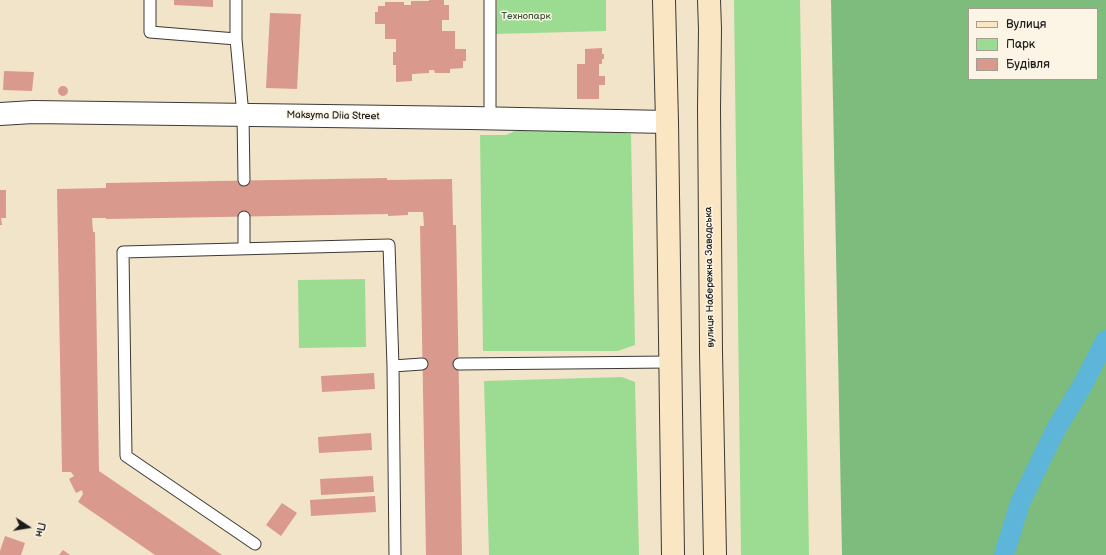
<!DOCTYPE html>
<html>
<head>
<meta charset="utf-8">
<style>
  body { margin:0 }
  #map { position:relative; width:1106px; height:555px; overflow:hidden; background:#f2e4c8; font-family:"Balsamiq Sans",sans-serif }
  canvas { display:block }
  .legend { position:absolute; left:968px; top:8px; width:130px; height:72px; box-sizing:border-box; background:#fcf5e5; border:1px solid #a29e95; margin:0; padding:5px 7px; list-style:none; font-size:12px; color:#1c1c1c }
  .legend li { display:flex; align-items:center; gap:8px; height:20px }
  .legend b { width:20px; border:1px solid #a29e95 }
  .north { position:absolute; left:8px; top:507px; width:40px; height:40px; -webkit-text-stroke:3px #fcf5e5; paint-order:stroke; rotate:102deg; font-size:11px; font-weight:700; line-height:16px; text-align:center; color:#1c1c1c }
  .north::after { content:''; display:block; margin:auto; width:14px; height:18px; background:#1c1c1c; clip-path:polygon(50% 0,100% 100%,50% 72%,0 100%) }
</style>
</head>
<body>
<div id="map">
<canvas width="1106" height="555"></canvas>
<ul class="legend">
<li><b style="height:5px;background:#fbe6c4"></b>Вулиця</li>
<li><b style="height:11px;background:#9cdc92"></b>Парк</li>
<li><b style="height:11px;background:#d9998d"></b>Будівля</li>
</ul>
<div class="north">Пн</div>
</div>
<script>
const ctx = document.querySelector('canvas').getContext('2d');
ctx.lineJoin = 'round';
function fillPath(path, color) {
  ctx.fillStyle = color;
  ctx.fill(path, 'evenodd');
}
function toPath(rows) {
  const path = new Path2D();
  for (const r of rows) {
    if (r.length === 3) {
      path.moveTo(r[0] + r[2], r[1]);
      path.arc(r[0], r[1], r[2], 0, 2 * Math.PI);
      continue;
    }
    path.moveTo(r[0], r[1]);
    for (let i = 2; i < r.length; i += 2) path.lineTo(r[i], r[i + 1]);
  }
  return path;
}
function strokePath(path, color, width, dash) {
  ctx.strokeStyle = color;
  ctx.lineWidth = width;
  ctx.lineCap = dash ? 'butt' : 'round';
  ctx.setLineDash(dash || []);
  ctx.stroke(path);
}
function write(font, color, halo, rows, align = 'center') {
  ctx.font = font + ' "Balsamiq Sans",sans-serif';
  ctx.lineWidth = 3;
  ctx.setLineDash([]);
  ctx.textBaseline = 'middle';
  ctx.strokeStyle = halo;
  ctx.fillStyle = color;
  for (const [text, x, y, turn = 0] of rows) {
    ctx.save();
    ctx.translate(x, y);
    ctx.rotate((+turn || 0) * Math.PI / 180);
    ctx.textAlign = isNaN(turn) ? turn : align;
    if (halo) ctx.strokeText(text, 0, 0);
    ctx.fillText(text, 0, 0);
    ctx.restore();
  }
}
fillPath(toPath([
  [497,0,606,0,606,31,496,34],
  [734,0,800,0,809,555,741,555],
  [515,131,608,131,631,134,635,345,618,351,483,351,480,135,506,135],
  [365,279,366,347,299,348,298,280],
  [622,377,635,382,639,555,489,555,484,381]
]), '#9cdc92');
fillPath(toPath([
  [831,0,1106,0,1106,555,842,555],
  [969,9,1097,9,1097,79,969,79]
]), '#7dbc7c');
strokePath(toPath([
  [1004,555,1020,503,1056,429,1082,386,1106,340]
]), '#5db5da', 20);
fillPath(toPath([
  [174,0,213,0,213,7,174,5],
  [429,0,444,0,444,5,449,5,449,20,442,20,442,31,455,31,455,49,466,49,466,61,463,61,463,68,450,69,450,73,435,73,434,70,429,70,429,73,412,74,412,81,396,82,396,65,393,65,393,52,396,52,396,39,385,39,385,24,375,24,375,12,378,12,378,6,385,6,385,2,404,2,404,5,411,5,411,1,429,1],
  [270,13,301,14,297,89,266,88],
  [602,48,602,54,604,54,604,59,602,59,602,64,599,64,599,76,605,76,605,85,599,85,599,99,577,99,577,64,585,64,585,49],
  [4,71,34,72,32,91,3,90],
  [63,91,5],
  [387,178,387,180,452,179,453,225,456,225,462,555,426,555,420,226,424,226,423,212,408,212,408,215,388,216,388,214,106,219,106,218,92,218,93,232,95,232,99,471,222,555,155,555,78,502,83,494,82,490,76,493,69,479,74,476,71,472,62,472,57,189,106,188,106,183],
  [0,190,6,190,6,218,1,218,2,225,0,225],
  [374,373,375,389,322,392,321,376],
  [371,433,372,450,319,453,318,437],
  [373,476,374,492,321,495,320,479],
  [375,496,376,512,311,516,310,500],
  [282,503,297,513,281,536,266,525],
  [5,536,25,543,21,555,0,555,0,551],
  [63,550,70,555,59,555]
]), '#d9998d');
const service = toPath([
  [150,0,150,32,236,39,243,115,244,180],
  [236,0,236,39],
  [490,0,490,118],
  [244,217,244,249],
  [459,364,670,362],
  [393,366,422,364],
  [255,544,126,456,123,252,389,245,393,366,395,555]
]);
const minor = toPath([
  [0,114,33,112,471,118,667,122]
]);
const secondary = toPath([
  [664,0,667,122,673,555],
  [709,0,710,29,709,108,711,351,715,555]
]);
strokePath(service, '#3c3a36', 13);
strokePath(minor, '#3c3a36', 24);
strokePath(secondary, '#3c3a36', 24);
strokePath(service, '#fff', 11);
strokePath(minor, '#fff', 22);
strokePath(secondary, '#fbe6c4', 22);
write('10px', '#42563f', '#fcf5e5', [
  ["Технопарк",526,16]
]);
write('10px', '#1c1c1c', '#fcf5e5', [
  ["Maksyma Diia Street",333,116,1],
  ["вулиця Набережна Заводська",710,277,-91]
]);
</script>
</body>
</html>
